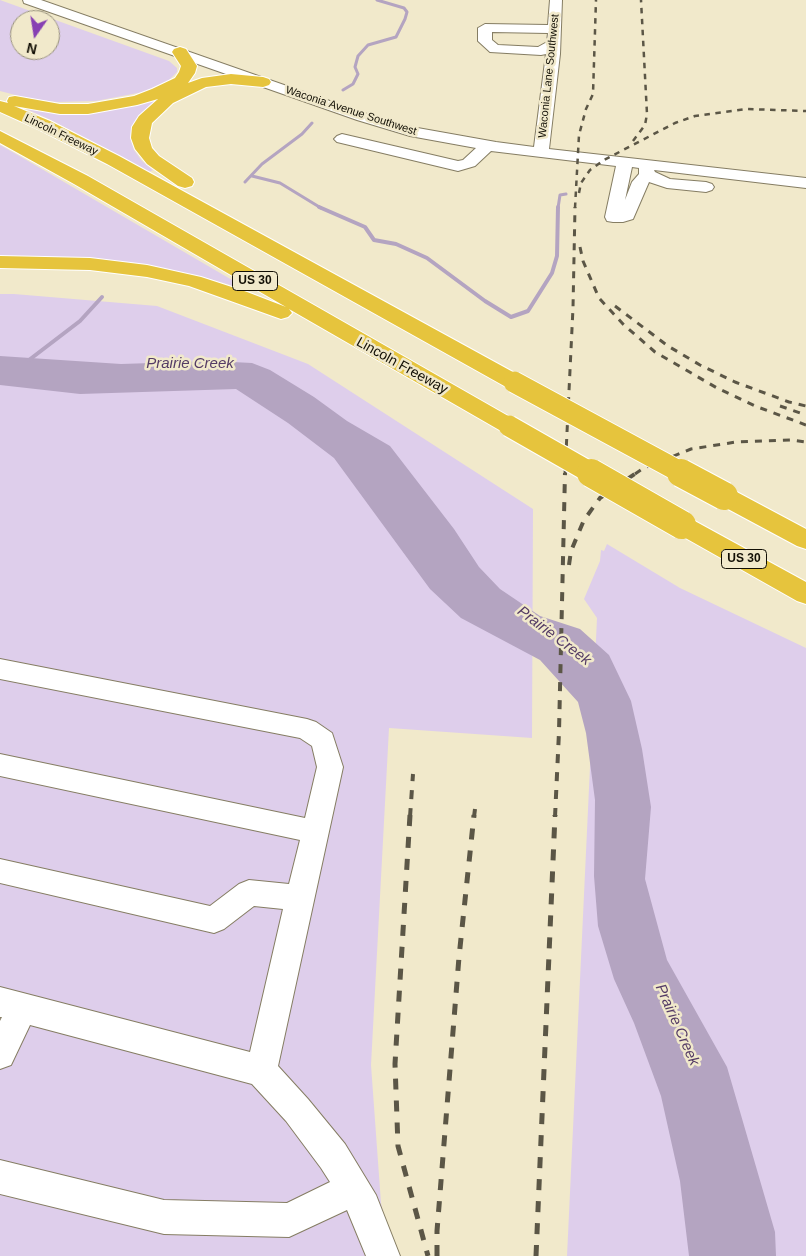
<!DOCTYPE html>
<html>
<head>
<meta charset="utf-8">
<style>
  body { margin:0 }
  #map { position:relative; width:806px; height:1256px; overflow:hidden; background:#f1e9cb; font-family:Arial,sans-serif }
  canvas { display:block }
  .north { position:absolute; left:10px; top:10px; width:50px; height:50px; box-sizing:border-box; background:#f1e9cb; border:1px solid #98927c; border-radius:50%; rotate:193deg; font-size:14px; font-weight:700; line-height:20px; text-align:center; color:#120f05 }
  .north::after { content:''; display:block; margin:auto; width:18px; height:22px; background:#8740b3; clip-path:polygon(50% 0,100% 100%,50% 72%,0 100%) }
</style>
</head>
<body>
<div id="map">
<canvas width="806" height="1256"></canvas>
<div class="north">N</div>
</div>
<script>
const ctx = document.querySelector('canvas').getContext('2d');
ctx.lineJoin = 'round';
function fillPath(path, color) {
  ctx.fillStyle = color;
  ctx.fill(path, 'evenodd');
}
function toPath(rows) {
  const path = new Path2D();
  for (const r of rows) {
    path.moveTo(r[0], r[1]);
    for (let i = 2; i < r.length; i += 2) path.lineTo(r[i], r[i + 1]);
  }
  return path;
}
function strokePath(path, color, width, dash) {
  ctx.strokeStyle = color;
  ctx.lineWidth = width;
  ctx.lineCap = dash ? 'butt' : 'round';
  ctx.setLineDash(dash || []);
  ctx.stroke(path);
}
function write(font, color, halo, rows, align = 'center') {
  ctx.font = font + ' Arial,sans-serif';
  ctx.lineWidth = 5;
  ctx.setLineDash([]);
  ctx.textBaseline = 'middle';
  ctx.strokeStyle = halo;
  ctx.fillStyle = color;
  for (const [text, x, y, turn = 0] of rows) {
    ctx.save();
    ctx.translate(x, y);
    ctx.rotate((+turn || 0) * Math.PI / 180);
    ctx.textAlign = isNaN(turn) ? turn : align;
    if (halo) ctx.strokeText(text, 0, 0);
    ctx.fillText(text, 0, 0);
    ctx.restore();
  }
}
fillPath(toPath([
  [0,0,169,61,177,68,177,72,168,81,143,92,96,101,57,102,31,99,0,91],
  [20,20,50,20,50,50,20,50],
  [161,97,142,114,132,131,131,141,134,150,142,161,153,170,149,172,53,121,24,108,54,112,100,112,136,105],
  [0,145,16,154,251,291,199,276,135,263,58,257,0,258],
  [0,294,14,294,157,306,308,364,533,509,532,738,389,728,371,1065,381,1203,393,1256,0,1256],
  [607,544,680,588,806,648,806,1256,567,1256,597,618,584,599,600,561,601,550,604,551]
]), '#deceeb');
fillPath(toPath([
  [0,356,121,364,213,361,252,363,270,370,314,397,347,421,390,446,454,529,479,567,500,589,540,616,580,629,609,655,631,701,642,749,651,807,645,879,667,960,727,1067,775,1232,776,1256,689,1256,680,1181,661,1096,634,1023,614,979,598,926,594,876,595,800,586,733,578,702,540,660,461,618,430,589,334,458,288,423,236,389,80,394,0,385]
]), '#b4a4c1');
strokePath(toPath([
  [343,90,353,84,358,74,355,67,358,56,368,45,396,37,405,19,407,12,404,8,377,0],
  [252,176,280,183,321,208],
  [245,182,262,164,302,134,312,123],
  [558,208,560,195,566,194]
]), '#b4a4c1', 3);
strokePath(toPath([
  [319,207,365,227,374,240,396,244,427,258,485,301,511,317,528,311,552,273,557,256,558,207],
  [29,360,80,321,102,297]
]), '#b4a4c1', 4);
const minor = toPath([
  [23,0,41,0,367,114,412,127,496,142,534,147,546,54,541,55,490,52,478,41,478,28,485,24,548,25,550,0,562,0,560,54,549,149,806,178,806,188,654,170,655,172,670,179,706,182,712,184,714,187,712,190,706,192,667,188,649,182,633,219,623,222,613,222,607,221,605,217,616,166,491,151,475,166,458,171,337,142,334,139,337,136,342,134,458,161,463,160,476,148,410,136,357,120,24,3,23,0],
  [492,32,548,33,547,42,538,47,498,45,492,40,492,32],
  [632,167,639,168,639,174,632,182,625,200,632,167],
  [0,659,307,719,316,722,332,733,343,767,278,1066,308,1099,345,1144,376,1195,400,1256,366,1256,347,1210,289,1237,164,1234,0,1194,0,1160,164,1200,287,1203,330,1182,321,1168,286,1121,252,1084,30,1025,11,1065,0,1069,0,1021,2,1017,0,1017,0,987,250,1052,283,909,254,906,224,929,214,933,0,883,0,859,210,906,239,884,249,880,289,884,300,840,0,776,0,754,305,818,317,767,312,746,300,738,0,679,0,659]
]);
const highway = toPath([
  [180,47,186,49,197,66,195,73,188,83,202,78,231,74,263,77,269,79,271,82,269,85,263,87,231,84,206,87,173,103,152,123,149,138,152,148,159,156,192,178,194,182,192,186,185,188,178,186,147,164,135,149,131,138,132,127,139,116,158,99,137,105,88,114,60,114,14,106,50,121,119,156,522,377,525,382,522,387,514,389,506,387,107,164,38,129,0,112,0,101,8,103,7,101,9,97,15,96,60,104,88,104,134,96,152,89,175,78,179,72,181,66,172,52,174,49,180,47],
  [0,131,88,176,517,421,521,426,517,431,509,434,501,431,289,309,292,313,288,317,281,319,189,286,147,277,90,270,0,268,0,256,90,258,147,265,201,277,247,292,286,307,74,184,0,143,0,131],
  [724,488,733,490,806,529,806,549,797,546,715,502,712,496,715,490,724,488],
  [682,516,691,519,806,582,806,604,797,601,673,531,669,525,673,519,682,516]
]);
strokePath(minor, '#857d63', 2);
strokePath(highway, '#fff', 2);
fillPath(minor, '#fff');
fillPath(highway, '#e6c43d');
strokePath(toPath([
  [633,141,645,125,647,114,641,0],
  [579,193,581,183,590,170,604,160,675,123,695,116,747,109,806,111],
  [575,208,579,135,586,109,593,94,596,0]
]), '#5b5646', 2.5, [5.5, 5.5]);
strokePath(toPath([
  [580,247,583,261,599,298,623,324,655,352,717,388,755,406,806,425],
  [615,306,668,346,700,365,735,382,789,402,806,406],
  [780,406,806,415],
  [565,474,573,308,575,207],
  [635,474,642,469,691,449,736,442,791,440,806,442]
]), '#5b5646', 3, [7, 7]);
strokePath(toPath([
  [569,565,571,551,584,520,600,498,636,473],
  [410,817,413,774],
  [474,817,475,809],
  [555,817,559,732,565,473]
]), '#5b5646', 4, [9, 9]);
strokePath(toPath([
  [410,815,395,1064,398,1146,428,1256],
  [437,1256,437,1231,459,957,474,815],
  [536,1256,555,815]
]), '#5b5646', 5, [11, 11]);
const highwayBridgeFar1 = toPath([
  [514,382,684,474],
  [509,426,593,474]
]);
const highwayBridge = toPath([
  [591,473,682,525],
  [681,473,724,496]
]);
strokePath(highwayBridgeFar1, '#fff', 23, []);
strokePath(highwayBridge, '#fff', 30, []);
strokePath(highwayBridgeFar1, '#e6c43d', 21);
strokePath(highwayBridge, '#e6c43d', 28);
write('11px', '#120f05', '#f1e9cb', [
  ["Waconia Lane Southwest",549,76,-84],
  ["Waconia Avenue Southwest",351,111,18],
  ["Lincoln Freeway",61,135,26]
]);
for (const [x, y, w] of [
  [255,281,45],
  [744,559,45]
]) {
  const box = new Path2D();
  box.roundRect(x - w / 2, y - 9.5, w, 19, 4);
  ctx.fillStyle = '#f1e9cb';
  ctx.fill(box);
  strokePath(box, '#120f05', 1);
}
write('bold 12px', '#120f05', null, [
  ["US 30",255,281],
  ["US 30",744,559]
]);
write('14px', '#120f05', '#f1e9cb', [
  ["Lincoln Freeway",402,366,29]
]);
write('italic 15px', '#543b65', '#f1e9cb', [
  ["Prairie Creek",190,364],
  ["Prairie Creek",554,636,37],
  ["Prairie Creek",677,1025,66]
]);
</script>
</body>
</html>
